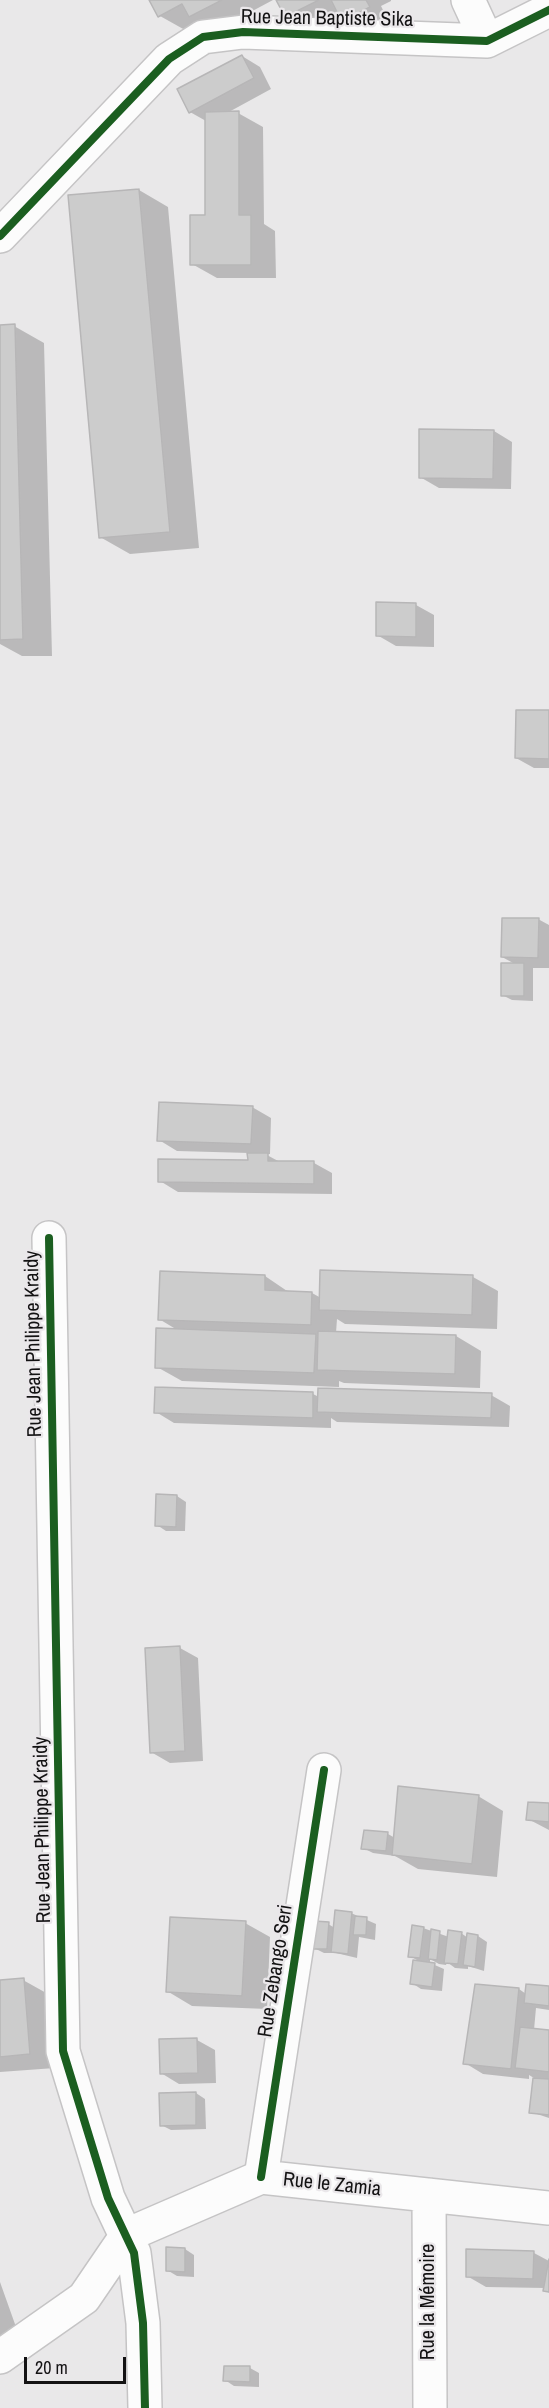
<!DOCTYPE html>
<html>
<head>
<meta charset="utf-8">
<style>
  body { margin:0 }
  #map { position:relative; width:549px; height:2408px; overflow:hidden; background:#e9e8e9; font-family:"Archivo Narrow",sans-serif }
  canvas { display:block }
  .scale { position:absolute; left:24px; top:2357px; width:102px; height:27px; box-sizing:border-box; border:3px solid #131213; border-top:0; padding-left:8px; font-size:18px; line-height:21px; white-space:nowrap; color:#131213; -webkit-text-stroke:4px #eae7ea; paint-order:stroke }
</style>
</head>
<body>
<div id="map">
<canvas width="549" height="2408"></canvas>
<div class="scale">20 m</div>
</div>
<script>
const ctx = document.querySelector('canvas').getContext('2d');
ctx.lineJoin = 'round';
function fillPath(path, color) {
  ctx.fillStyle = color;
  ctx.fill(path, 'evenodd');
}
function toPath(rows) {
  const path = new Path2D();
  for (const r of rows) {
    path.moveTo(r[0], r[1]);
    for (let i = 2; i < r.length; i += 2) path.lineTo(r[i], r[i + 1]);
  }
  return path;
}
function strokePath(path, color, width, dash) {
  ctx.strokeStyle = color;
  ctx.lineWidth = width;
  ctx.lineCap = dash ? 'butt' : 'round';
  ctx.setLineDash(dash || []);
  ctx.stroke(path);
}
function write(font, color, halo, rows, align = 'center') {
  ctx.font = font + ' "Archivo Narrow",sans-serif';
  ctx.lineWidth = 4.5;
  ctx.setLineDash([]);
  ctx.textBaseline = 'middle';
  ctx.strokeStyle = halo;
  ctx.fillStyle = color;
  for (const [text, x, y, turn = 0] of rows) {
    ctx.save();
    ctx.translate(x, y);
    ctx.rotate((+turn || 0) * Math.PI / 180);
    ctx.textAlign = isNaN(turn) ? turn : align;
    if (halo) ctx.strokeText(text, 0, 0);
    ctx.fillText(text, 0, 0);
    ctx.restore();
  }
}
fillPath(toPath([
  [151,0,273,0,215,31,185,30,160,16],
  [277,0,391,0,391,1,381,6,387,18,361,31,341,16,311,31,286,16],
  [242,56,260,67,271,89,227,113,238,113,263,127,264,224,275,231,276,278,217,278,192,264,207,217,206,121,190,112],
  [139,190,168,207,199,548,130,554,100,537],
  [0,326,14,326,44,343,52,656,22,656,0,644],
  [494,431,512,442,511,489,439,488,420,477],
  [416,605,434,615,434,647,396,646,377,635],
  [549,712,549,768,534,768,516,758],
  [538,919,549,925,549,968,533,968,533,1001,512,1000,502,995,515,964,502,957],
  [252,1107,271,1118,270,1154,265,1154,280,1162,314,1163,332,1173,332,1194,178,1192,160,1181,249,1162,249,1153,177,1151,159,1140],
  [321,1271,473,1277,498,1291,497,1329,345,1324,337,1319,336,1333,456,1336,481,1351,480,1388,344,1383,339,1381,339,1387,182,1381,157,1367,179,1331,159,1319,161,1273,265,1276,290,1293,312,1293,321,1298],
  [156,1388,313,1394,319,1397,491,1395,510,1406,509,1427,337,1422,331,1418,331,1428,174,1423,156,1412],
  [177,1496,186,1502,185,1531,166,1531,157,1525],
  [180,1648,198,1658,203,1761,170,1763,151,1752],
  [478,1796,503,1811,497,1877,418,1869,395,1856,373,1853,363,1848,365,1831,388,1834,395,1838],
  [549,1805,549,1830,528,1819],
  [351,1913,376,1924,375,1940,359,1937,357,1958,336,1953,324,1953,314,1948,328,1924,335,1928],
  [245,1923,270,1937,267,2009,192,2006,167,1991],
  [423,1928,449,1937,461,1933,468,1938,469,1935,478,1936,487,1942,484,1971,468,1966,468,1969,455,1968,447,1962,446,1965,439,1964,430,1959,430,1963,444,1969,442,1991,421,1989,412,1983,422,1963,410,1956],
  [23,1980,48,1994,55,2068,0,2072,0,1981],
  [549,1988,549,2010,536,2008,534,2030,549,2031,549,2118,531,2112,534,2078,529,2075,529,2079,483,2074,465,2063,519,1989,526,1994],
  [197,2040,215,2050,216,2083,179,2084,161,2073],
  [196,2093,205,2099,206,2129,171,2130,161,2125],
  [168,2249,185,2249,194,2255,194,2277,177,2276,167,2270],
  [534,2253,549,2261,549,2293,545,2288,486,2287,467,2276],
  [0,2282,21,2341,0,2349],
  [250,2368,259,2373,259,2387,234,2386,225,2380]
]), '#0003');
const building = toPath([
  [149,0,222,0,189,17,182,4,158,17,149,0],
  [276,0,319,0,285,17,276,0],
  [331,0,366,0,370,7,342,22,331,0],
  [242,55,254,78,189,113,177,89,242,55],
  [239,111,239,215,251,215,251,265,190,265,190,215,205,215,205,112,239,111],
  [139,189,170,532,99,538,68,195,139,189],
  [15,324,23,639,0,640,0,325,15,324],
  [419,429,494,430,493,479,419,478,419,429],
  [376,602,416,603,416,637,376,636,376,602],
  [516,710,549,710,549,759,515,758,516,710],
  [502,918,539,918,538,958,501,957,502,918],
  [501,963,524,963,524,996,501,996,501,963],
  [159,1102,253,1106,251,1144,157,1141,159,1102],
  [247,1153,268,1153,268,1161,314,1161,314,1184,158,1182,158,1159,248,1160,247,1153],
  [320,1270,473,1275,472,1315,319,1310,320,1270],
  [160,1271,265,1275,265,1290,312,1292,311,1325,158,1320,160,1271],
  [156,1328,316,1334,314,1373,155,1368,156,1328],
  [318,1331,456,1335,455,1374,317,1370,318,1331],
  [155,1387,313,1392,313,1418,154,1413,155,1387],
  [318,1388,492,1393,491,1418,317,1412,318,1388],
  [156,1494,177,1495,176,1527,155,1526,156,1494],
  [180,1646,185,1751,150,1753,145,1648,180,1646],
  [398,1786,479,1795,472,1864,392,1855,398,1786],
  [528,1802,549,1803,549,1822,526,1820,528,1802],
  [364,1830,388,1832,386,1851,361,1849,364,1830],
  [335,1910,352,1912,348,1954,331,1952,335,1910],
  [355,1916,367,1917,366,1935,353,1935,355,1916],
  [170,1917,246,1921,242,1996,166,1992,170,1917],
  [314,1921,329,1922,327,1949,313,1949,314,1921],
  [412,1925,424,1927,420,1958,408,1957,412,1925],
  [431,1929,440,1931,437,1960,428,1959,431,1929],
  [448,1930,462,1932,458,1964,444,1963,448,1930],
  [467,1933,478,1935,475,1967,463,1965,467,1933],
  [413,1960,435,1963,432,1987,410,1984,413,1960],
  [24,1978,30,2054,0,2057,0,1980,24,1978],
  [475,1984,519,1988,511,2069,463,2064,475,1984],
  [526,1984,549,1986,549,2006,524,2003,526,1984],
  [520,2027,549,2030,549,2072,515,2068,520,2027],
  [197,2038,198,2073,160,2074,159,2039,197,2038],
  [533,2078,549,2079,549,2115,529,2113,533,2078],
  [196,2092,196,2125,160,2126,159,2093,196,2092],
  [166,2247,185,2248,185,2272,166,2271,166,2247],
  [466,2249,534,2251,533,2279,466,2277,466,2249],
  [549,2259,549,2292,543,2291,549,2259],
  [224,2366,250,2366,250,2382,223,2381,224,2366]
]);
fillPath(building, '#ccc');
strokePath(building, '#b7b6b7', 1.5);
const minor = toPath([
  [468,0,487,41],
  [0,236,169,59,203,37,243,32,487,41,549,10],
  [49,1238,63,2051,108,2198,134,2253,143,2323,145,2408],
  [261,2177,324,1770],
  [429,2195,430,2408],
  [0,2357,84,2298,127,2235,261,2177,549,2208]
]);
strokePath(minor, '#c5c4c5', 36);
strokePath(minor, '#fcfcfc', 33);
strokePath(toPath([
  [0,236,169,59,203,37,243,32,487,41,549,10],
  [49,1238,63,2051,108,2198,134,2253,143,2323,145,2408],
  [261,2177,324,1770]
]), '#1b5e20', 8);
write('20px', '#131213', '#eae7ea', [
  ["Rue Jean Baptiste Sika",327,19,1],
  ["Rue Jean Philippe Kraidy",34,1344,-91],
  ["Rue Jean Philippe Kraidy",43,1830,-91],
  ["Rue Zebango Seri",276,1971,-81],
  ["Rue le Zamia",332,2185,6],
  ["Rue la Mémoire",429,2302,-90]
]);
</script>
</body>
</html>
